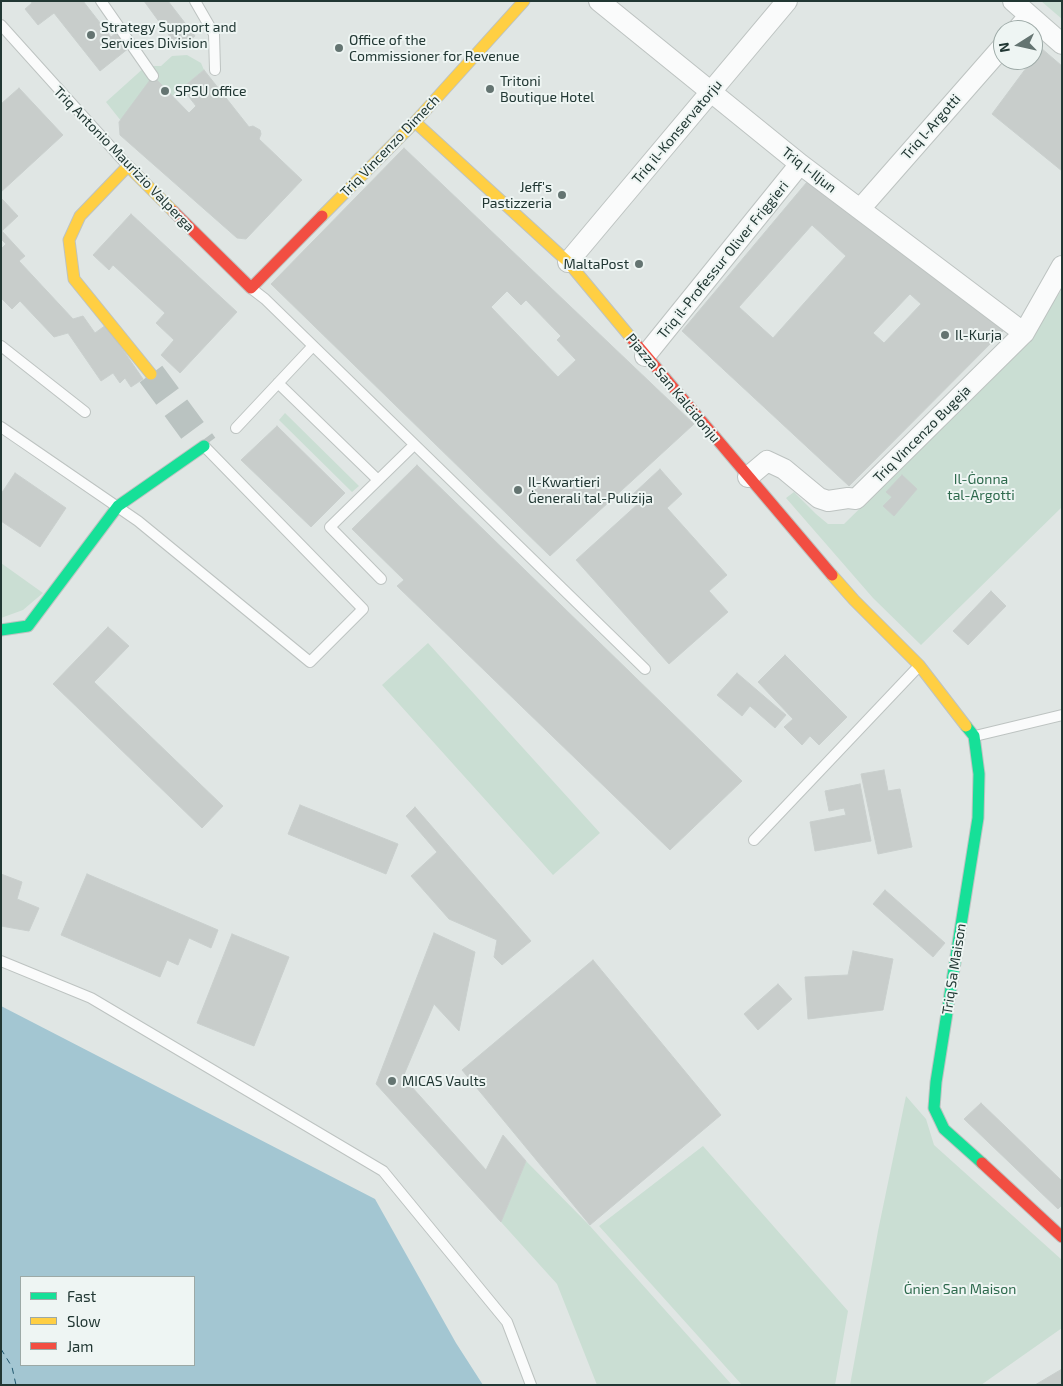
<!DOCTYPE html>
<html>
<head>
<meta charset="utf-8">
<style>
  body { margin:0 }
  #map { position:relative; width:1063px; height:1386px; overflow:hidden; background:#e0e6e4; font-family:"Exo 2",sans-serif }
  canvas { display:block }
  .frame { position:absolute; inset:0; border:2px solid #213733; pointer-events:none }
  .legend { position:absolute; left:20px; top:1276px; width:175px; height:90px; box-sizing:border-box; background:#eef5f3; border:1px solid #9ca9a6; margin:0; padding:6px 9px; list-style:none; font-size:15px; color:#213733 }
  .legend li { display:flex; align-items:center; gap:10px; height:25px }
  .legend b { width:25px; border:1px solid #9ca9a6 }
  .north { position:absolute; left:993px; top:20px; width:50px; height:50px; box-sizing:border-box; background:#eef5f3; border:1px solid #9ca9a6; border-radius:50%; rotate:260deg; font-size:14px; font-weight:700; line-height:20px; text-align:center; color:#213733 }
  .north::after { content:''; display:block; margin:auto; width:18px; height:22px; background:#647471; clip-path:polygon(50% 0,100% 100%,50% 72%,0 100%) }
</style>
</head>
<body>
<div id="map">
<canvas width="1063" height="1386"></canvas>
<div class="frame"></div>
<ul class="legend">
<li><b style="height:6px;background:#16e098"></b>Fast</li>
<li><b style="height:6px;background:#ffcf43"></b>Slow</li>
<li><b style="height:6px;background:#f24e42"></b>Jam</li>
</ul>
<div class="north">N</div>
</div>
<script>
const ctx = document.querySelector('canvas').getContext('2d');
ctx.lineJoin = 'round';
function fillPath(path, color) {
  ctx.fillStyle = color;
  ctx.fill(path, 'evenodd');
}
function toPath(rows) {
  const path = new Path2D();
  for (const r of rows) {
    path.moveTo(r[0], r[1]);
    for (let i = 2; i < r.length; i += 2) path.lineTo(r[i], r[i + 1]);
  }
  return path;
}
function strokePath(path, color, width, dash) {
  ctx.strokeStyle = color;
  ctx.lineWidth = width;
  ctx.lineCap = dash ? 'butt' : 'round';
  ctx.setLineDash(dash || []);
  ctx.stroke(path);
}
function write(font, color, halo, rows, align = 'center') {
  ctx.font = font + ' "Exo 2",sans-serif';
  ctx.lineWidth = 4;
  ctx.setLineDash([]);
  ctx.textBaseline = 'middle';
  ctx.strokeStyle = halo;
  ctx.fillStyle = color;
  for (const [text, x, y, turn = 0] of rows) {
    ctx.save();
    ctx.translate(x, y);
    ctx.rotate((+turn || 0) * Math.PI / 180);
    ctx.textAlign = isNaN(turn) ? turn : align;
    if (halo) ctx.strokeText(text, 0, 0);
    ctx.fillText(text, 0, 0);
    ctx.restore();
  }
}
fillPath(toPath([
  [1041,1,1062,1,1062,19],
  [187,55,201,63,204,70,129,131,106,102,146,66,161,66,172,56],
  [1062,289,1062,507,921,645,873,598,786,498,794,492,816,514,828,524,844,524,1023,348],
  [285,413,359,486,352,492,279,420],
  [1,563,43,593,23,610,1,618],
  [428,643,600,833,553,875,382,685],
  [906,1096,926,1119,934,1145,1062,1260,1062,1328,981,1385,850,1385,878,1231],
  [703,1146,848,1311,835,1385,742,1385,599,1226],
  [526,1161,590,1226,732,1385,597,1385,557,1284,501,1222]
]), '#caded3');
fillPath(toPath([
  [1,1006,375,1199,456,1343,483,1385,1,1385],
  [21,1277,194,1277,194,1365,21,1365]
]), '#a3c6d2');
strokePath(toPath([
  [1,1349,12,1367,16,1385]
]), '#20576d', 1, [6, 5]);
const building = toPath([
  [31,1,83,1,111,37,116,33,129,48,100,71,54,13,38,25,25,9,32,3,31,1],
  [144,1,168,1,195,36,179,49,144,1],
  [1041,48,1062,66,1062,171,992,114,1041,48],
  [204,70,249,127,253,126,260,130,261,134,259,139,302,180,246,239,237,238,120,135,119,122,153,76,189,113,196,106,182,88,204,70],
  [19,88,63,135,1,192,1,104,19,88],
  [404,148,694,424,550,556,271,284,404,148],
  [807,182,1004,330,849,486,682,331,807,182],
  [812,225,846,256,773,338,739,307,812,225],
  [910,294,921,304,884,343,873,333,910,294],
  [1,198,18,216,2,231,25,256,19,261,73,319,83,316,95,333,106,325,143,379,131,387,125,378,120,383,113,373,101,381,68,333,54,337,20,301,12,309,1,298,1,249,6,244,1,239,1,198],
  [131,214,237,312,180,373,161,355,174,340,156,323,165,313,113,265,109,270,93,255,131,214],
  [507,291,521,305,526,300,561,336,557,340,576,360,558,377,491,307,507,291],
  [277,426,345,493,311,527,241,460,277,426],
  [417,465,742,781,670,850,397,586,404,580,352,529,417,465],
  [660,469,682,494,667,508,727,575,709,591,728,612,669,664,576,560,639,503,632,495,660,469],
  [15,473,66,508,40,547,1,521,1,494,15,473],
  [902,475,917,489,894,516,883,506,892,497,886,492,902,475],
  [991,591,1006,606,968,645,953,631,991,591],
  [108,627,129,646,94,682,223,806,202,828,53,684,108,627],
  [785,655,847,717,819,745,810,736,802,745,784,727,793,719,758,682,785,655],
  [737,673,786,715,775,728,750,706,742,716,717,695,737,673],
  [884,770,888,791,900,789,912,847,878,854,861,774,884,770],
  [860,784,871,841,815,851,810,822,846,815,844,808,829,811,825,791,860,784],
  [300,805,398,844,386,874,288,834,300,805],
  [415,807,531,941,502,965,494,957,497,940,449,919,411,876,437,852,406,816,415,807],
  [1,874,22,882,17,899,39,908,29,931,1,926,1,874],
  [87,874,218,930,211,948,189,938,178,965,167,960,160,977,61,935,87,874],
  [885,890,945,943,933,957,873,904,885,890],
  [434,933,475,952,459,1031,434,1004,403,1077,486,1170,503,1135,526,1161,501,1222,376,1084,434,933],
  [232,934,289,957,254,1046,197,1023,232,934],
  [853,951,893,959,883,1010,808,1019,805,977,848,975,853,951],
  [593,960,721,1115,590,1225,462,1070,593,960],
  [778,984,792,999,758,1030,744,1014,778,984],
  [981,1103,1062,1181,1062,1205,1058,1209,964,1119,981,1103],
  [1062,1369,1062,1385,1035,1385,1062,1369]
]);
fillPath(building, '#c8cdcb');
strokePath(building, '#c9cfcd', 1);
strokePath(toPath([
  [151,374,204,446]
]), '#bac3c1', 28, [28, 14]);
const lane = toPath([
  [101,1,153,76],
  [195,1,214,34,215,70],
  [1,25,128,166],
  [252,289,265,299,645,669],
  [1,346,85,412],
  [278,383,378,480],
  [1,427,138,521,310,662,363,609,204,446],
  [236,428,312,347],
  [381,579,330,527,414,445],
  [975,736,1062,715],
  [754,840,919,666],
  [1,961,91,998,383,1171,507,1322,531,1385]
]);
const street = toPath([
  [599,1,800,164,1024,333],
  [1013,1,1062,44],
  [1017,30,1029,16],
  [860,209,1003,46],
  [568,262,787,1],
  [645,356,800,164],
  [748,477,767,461,784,469,819,498,828,501,848,498,856,499,1024,333,1062,266]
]);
const fast = toPath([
  [1,630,28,626,118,506,204,446],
  [966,726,974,736,979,774,978,818,936,1082,934,1108,944,1129,982,1163]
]);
const slow = toPath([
  [415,122,568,262,632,339],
  [322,216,415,122,524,1],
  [151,374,74,279,69,240,80,216,128,166,173,211],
  [832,575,854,600,919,665,966,726]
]);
const jam = toPath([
  [173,211,251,288,322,216],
  [632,339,832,575],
  [982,1163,1062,1237]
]);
strokePath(lane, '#bdc3c1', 12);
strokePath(street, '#bdc3c1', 22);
strokePath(fast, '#bdc3c1', 13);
strokePath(slow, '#bdc3c1', 13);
strokePath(jam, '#bdc3c1', 13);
strokePath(lane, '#fafbfb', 10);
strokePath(street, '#fafbfb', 20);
strokePath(fast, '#16e098', 11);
strokePath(slow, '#ffcf43', 11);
strokePath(jam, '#f24e42', 11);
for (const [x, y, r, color] of [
  [91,35,5,"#647471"],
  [339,48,5,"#647471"],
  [490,89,5,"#647471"],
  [165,91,5,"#647471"],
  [562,195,5,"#647471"],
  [639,264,5,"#647471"],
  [945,335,5,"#647471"],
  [518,490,5,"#647471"],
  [392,1081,5,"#647471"]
]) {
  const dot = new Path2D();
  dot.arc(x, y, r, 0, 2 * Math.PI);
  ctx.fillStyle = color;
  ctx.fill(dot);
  strokePath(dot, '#eef5f3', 2);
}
write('14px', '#213733', '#eef5f3', [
  ["Strategy Support and",101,27],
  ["Services Division",101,43],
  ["Office of the",349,40],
  ["Commissioner for Revenue",349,56],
  ["Tritoni",500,81],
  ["Boutique Hotel",500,97],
  ["SPSU office",175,91],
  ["Jeff's",552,187,"right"],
  ["Pastizzeria",552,203,"right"],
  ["MaltaPost",629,264,"right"],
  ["Il-Kurja",955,335],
  ["Il-Kwartieri",528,482],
  ["Ġenerali tal-Pulizija",528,498],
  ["MICAS Vaults",402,1081]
], 'left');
write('14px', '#213733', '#eef5f3', [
  ["Triq l-Argotti",931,127,-49],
  ["Triq il-Konservatorju",677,132,-50],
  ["Triq Vincenzo Dimech",390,146,-46],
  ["Triq Antonio Maurizio Valperga",124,159,46],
  ["Triq l-Iljun",809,170,38],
  ["Triq il-Professur Oliver Friggieri",723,260,-51],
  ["Pjazza San Kalċidonju",673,388,50],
  ["Triq Vincenzo Bugeja",922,434,-45],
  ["Triq Sa Maison",954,969,-81]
]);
write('14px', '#2e6a4d', '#eef5f3', [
  ["Il-Ġonna",981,479],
  ["tal-Argotti",981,495],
  ["Ġnien San Maison",960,1289]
]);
</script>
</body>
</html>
